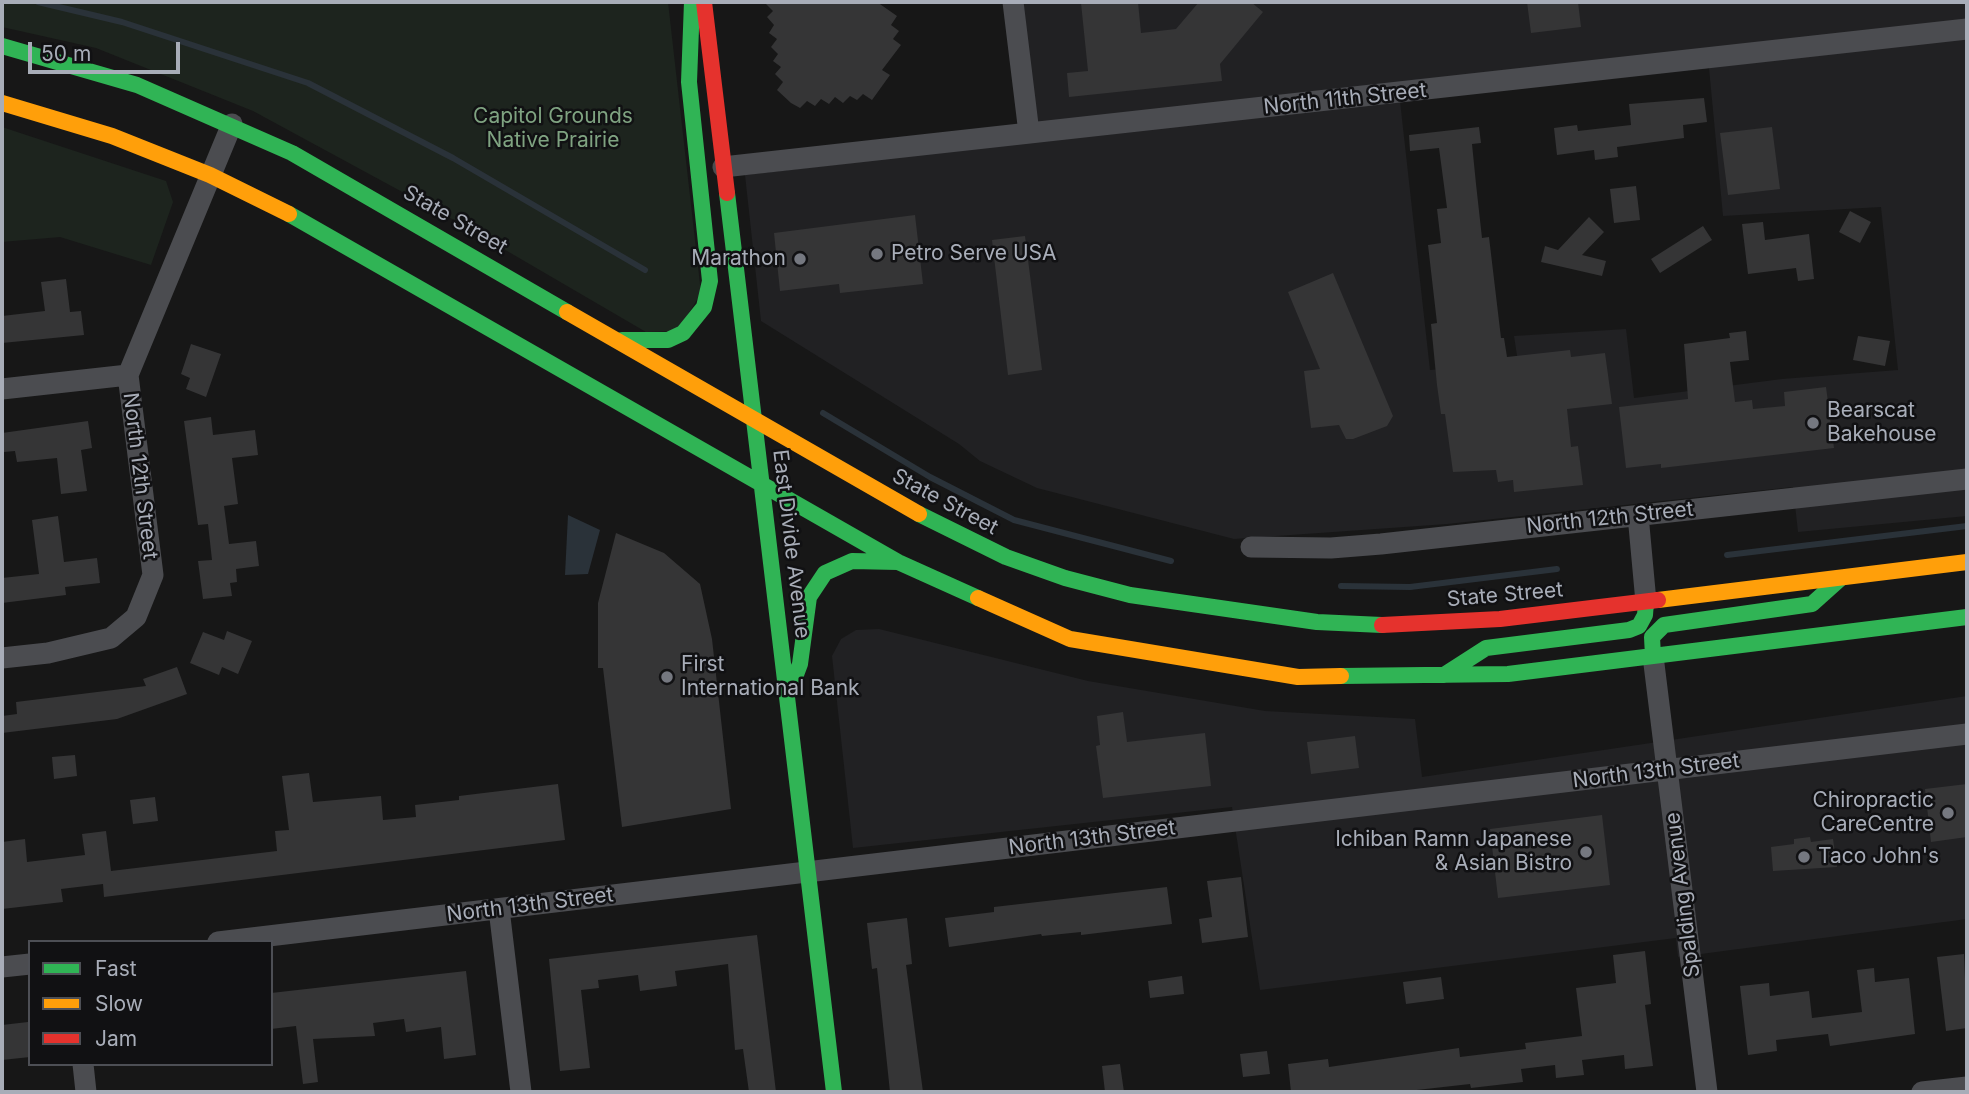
<!DOCTYPE html>
<html>
<head>
<meta charset="utf-8">
<style>
  body { margin:0 }
  #map { position:relative; width:1969px; height:1094px; overflow:hidden; background:#171717; font-family:Inter,sans-serif }
  canvas { display:block }
  .frame { position:absolute; inset:0; border:4px solid #a8adb8; pointer-events:none }
  .legend { position:absolute; left:28px; top:940px; width:245px; height:126px; box-sizing:border-box; background:#111113; border:2px solid #4d4f55; margin:0; padding:9px 12px; list-style:none; font-size:21px; color:#a8adb8 }
  .legend li { display:flex; align-items:center; gap:14px; height:35px }
  .legend b { width:35px; border:2px solid #4d4f55 }
  .scale { position:absolute; left:28px; top:42px; width:152px; height:32px; box-sizing:border-box; border:4px solid #a8adb8; border-top:0; padding-left:9px; font-size:21px; line-height:24px; white-space:nowrap; color:#a8adb8; -webkit-text-stroke:5px #111113; paint-order:stroke }
</style>
</head>
<body>
<div id="map">
<canvas width="1969" height="1094"></canvas>
<div class="frame"></div>
<ul class="legend">
<li><b style="height:9px;background:#30b455"></b>Fast</li>
<li><b style="height:9px;background:#ff9f0a"></b>Slow</li>
<li><b style="height:9px;background:#e5322d"></b>Jam</li>
</ul>
<div class="scale">50 m</div>
</div>
<script>
const ctx = document.querySelector('canvas').getContext('2d');
ctx.lineJoin = 'round';
function fillPath(path, color) {
  ctx.fillStyle = color;
  ctx.fill(path, 'evenodd');
}
function toPath(rows) {
  const path = new Path2D();
  for (const r of rows) {
    path.moveTo(r[0], r[1]);
    for (let i = 2; i < r.length; i += 2) path.lineTo(r[i], r[i + 1]);
  }
  return path;
}
function strokePath(path, color, width, dash) {
  ctx.strokeStyle = color;
  ctx.lineWidth = width;
  ctx.lineCap = dash ? 'butt' : 'round';
  ctx.setLineDash(dash || []);
  ctx.stroke(path);
}
function write(font, color, halo, rows, align = 'center') {
  ctx.font = font + ' Inter,sans-serif';
  ctx.lineWidth = 5;
  ctx.setLineDash([]);
  ctx.textBaseline = 'middle';
  ctx.strokeStyle = halo;
  ctx.fillStyle = color;
  for (const [text, x, y, turn = 0] of rows) {
    ctx.save();
    ctx.translate(x, y);
    ctx.rotate((+turn || 0) * Math.PI / 180);
    ctx.textAlign = isNaN(turn) ? turn : align;
    if (halo) ctx.strokeText(text, 0, 0);
    ctx.fillText(text, 0, 0);
    ctx.restore();
  }
}
fillPath(toPath([
  [1022,2,1967,2,1967,516,1798,532,1793,487,1447,524,1234,539,1037,488,980,461,959,444,761,321,745,175,1039,141],
  [1709,68,1723,216,1881,207,1898,370,1782,379,1634,398,1626,329,1514,336,1518,362,1430,370,1400,101],
  [879,629,1088,681,1265,711,1415,719,1422,777,1967,696,1967,919,1678,957,1676,938,1260,990,1232,807,853,848,832,656,841,639,856,630]
]), '#212123');
fillPath(toPath([
  [2,2,668,2,701,293,678,331,646,332,454,220,253,111,96,48,2,27],
  [2,127,166,181,173,202,151,265,60,237,2,242]
]), '#1d241e');
fillPath(toPath([
  [568,515,600,530,588,574,565,575]
]), '#2a3239');
strokePath(toPath([
  [38,2,122,22,308,83,453,158,645,270],
  [823,413,930,477,1014,520,1171,561],
  [1727,555,1967,526],
  [1341,586,1410,587,1557,569]
]), '#2a3239', 6);
fillPath(toPath([
  [764,2,877,2,897,16,891,25,899,31,893,39,901,45,882,70,890,75,872,100,863,94,857,100,850,96,843,103,835,97,829,104,821,99,815,106,807,101,800,108,791,103,777,90,783,82,775,74,781,67,773,61,778,54,771,47,777,39,769,33,774,25,767,17,773,11],
  [1138,2,1141,33,1176,29,1199,2,1251,2,1263,12,1220,64,1222,81,1069,97,1067,73,1088,71,1081,3],
  [1527,2,1578,2,1581,27,1531,33],
  [1704,98,1707,122,1683,125,1684,138,1617,147,1618,157,1595,160,1594,150,1557,155,1554,128,1577,125,1578,131,1631,125,1629,104],
  [1479,127,1481,143,1472,144,1476,184,1482,238,1489,237,1501,338,1504,338,1507,357,1570,350,1571,357,1605,353,1612,404,1567,409,1571,447,1578,446,1583,485,1514,492,1513,480,1498,482,1496,470,1453,472,1445,414,1441,414,1437,385,1431,324,1437,323,1428,245,1441,243,1437,209,1447,208,1439,148,1410,151,1409,135],
  [1772,127,1780,189,1728,195,1720,133],
  [1636,186,1640,220,1614,223,1610,189],
  [1850,211,1871,222,1860,243,1839,232],
  [915,215,923,284,840,293,839,284,780,291,774,233],
  [1589,217,1604,232,1582,255,1606,261,1602,276,1541,262,1545,246,1558,250],
  [1763,222,1765,240,1809,234,1814,279,1798,281,1796,268,1748,274,1742,224],
  [1703,226,1712,240,1660,273,1651,259],
  [1025,236,1042,370,1008,375,992,240],
  [1333,273,1393,416,1387,426,1353,439,1346,439,1339,425,1311,428,1304,371,1320,369,1288,292],
  [66,279,70,312,81,311,84,335,2,343,2,316,45,311,41,282],
  [1746,331,1749,360,1730,362,1735,402,1752,400,1753,409,1785,406,1784,392,1826,387,1834,448,1661,468,1661,464,1626,468,1619,407,1688,399,1684,344,1730,338,1729,333],
  [1858,336,1890,341,1885,366,1853,360],
  [191,344,221,354,206,397,186,389,190,378,181,374],
  [211,417,213,435,255,430,258,455,232,458,238,504,224,506,229,544,256,541,259,566,236,569,237,582,230,583,232,596,203,599,198,561,212,560,208,524,198,525,184,421],
  [88,421,92,448,81,450,87,491,61,494,57,458,17,462,15,451,4,452,2,433],
  [58,516,64,562,97,558,100,583,65,587,66,595,2,603,2,578,39,574,32,520],
  [616,533,664,553,700,584,712,639,731,809,622,827,603,668,598,668,598,603],
  [227,631,252,641,238,674,222,667,219,675,190,663,203,632,224,640],
  [177,667,187,694,117,719,2,733,2,716,17,714,16,702,146,686,143,679],
  [1123,712,1127,742,1205,733,1211,786,1103,798,1096,746,1100,745,1097,716],
  [1355,736,1359,768,1311,774,1307,742],
  [75,755,77,776,54,779,52,757],
  [309,773,313,802,381,796,383,820,416,817,415,805,459,800,459,796,558,784,565,840,104,897,103,884,61,889,63,902,2,909,2,885,4,885,2,842,25,839,27,862,85,855,82,834,106,831,111,871,277,851,275,831,289,830,282,776],
  [1967,784,1967,837,1931,842,1925,789],
  [155,797,158,821,133,824,130,800],
  [1602,815,1610,885,1498,898,1490,829],
  [1810,837,1811,842,1833,839,1837,867,1773,871,1771,847,1794,844,1794,839],
  [1241,877,1248,937,1202,943,1199,919,1212,917,1207,881],
  [1167,887,1172,924,1081,935,1081,932,1042,936,1041,934,949,947,945,918,994,912,994,907],
  [907,918,912,964,906,965,923,1092,890,1092,877,968,872,969,867,923],
  [757,935,776,1092,749,1092,743,1049,735,1050,728,964,675,971,677,986,640,991,638,975,598,980,599,988,581,990,590,1068,560,1071,549,959],
  [1645,951,1651,1004,1645,1005,1653,1066,1625,1069,1624,1055,1582,1060,1584,1075,1556,1078,1555,1065,1521,1069,1523,1082,1471,1088,1470,1084,1399,1092,1291,1092,1288,1064,1328,1059,1329,1067,1459,1048,1460,1057,1526,1049,1525,1043,1582,1036,1576,988,1616,983,1613,955],
  [1964,954,1967,1028,1946,1031,1937,957],
  [1874,968,1875,982,1909,978,1915,1034,1830,1046,1828,1034,1776,1040,1777,1051,1748,1055,1740,986,1769,983,1770,996,1809,991,1812,1018,1862,1012,1857,970],
  [466,971,476,1055,444,1059,441,1027,406,1032,404,1019,373,1023,375,1036,313,1039,318,1082,303,1084,296,1026,271,1029,271,993],
  [1182,976,1184,994,1150,998,1148,981],
  [1441,977,1444,999,1406,1004,1403,982],
  [28,1022,30,1057,2,1060,2,1025],
  [1267,1051,1270,1074,1243,1077,1240,1054],
  [1120,1064,1124,1092,1105,1092,1102,1066]
]), '#353536');
strokePath(toPath([
  [1013,2,1029,133],
  [723,167,1967,29],
  [2,389,128,375],
  [1638,515,1646,602],
  [1251,547,1331,548,1381,544,1967,479],
  [1653,656,1707,1092],
  [2,658,48,653,111,638,136,617,153,575,128,375,232,124],
  [499,909,521,1092],
  [218,942,1967,734],
  [2,967,30,964],
  [83,1064,86,1092],
  [1922,1092,1967,1087]
]), '#4b4c50', 21);
strokePath(toPath([
  [2,46,137,85,292,153,567,312],
  [727,193,834,1092],
  [289,214,898,562,978,598],
  [622,340,668,340,683,333,704,307,710,281,689,82,692,2],
  [919,514,1006,557,1065,578,1130,595,1317,622,1382,625],
  [1653,656,1652,637,1664,625,1812,604,1841,578],
  [1444,675,1486,648,1629,630,1639,626,1645,615,1646,602],
  [1341,676,1508,674,1967,617],
  [794,680,800,664,809,597,825,573,852,561,898,562]
]), '#30b455', 16);
strokePath(toPath([
  [2,103,112,136,210,175,289,214],
  [567,312,919,514],
  [978,598,1070,639,1298,677,1341,676],
  [1658,600,1967,562]
]), '#ff9f0a', 16);
strokePath(toPath([
  [704,2,727,193],
  [1382,625,1500,619,1658,600]
]), '#e5322d', 16);
for (const [x, y, r, color] of [
  [877,254,7,"#757880"],
  [800,259,7,"#757880"],
  [1813,423,7,"#757880"],
  [667,677,7,"#757880"],
  [1948,813,7,"#757880"],
  [1586,852,7,"#757880"],
  [1804,857,7,"#757880"]
]) {
  const dot = new Path2D();
  dot.arc(x, y, r, 0, 2 * Math.PI);
  ctx.fillStyle = color;
  ctx.fill(dot);
  strokePath(dot, '#111113', 2.5);
}
write('21px', '#a8adb8', '#111113', [
  ["North 11th Street",1345,99,-6],
  ["State Street",455,220,30],
  ["North 12th Street",140,476,83],
  ["State Street",945,502,28],
  ["North 12th Street",1610,518,-6],
  ["East Divide Avenue",791,544,83],
  ["State Street",1505,595,-5],
  ["North 13th Street",1656,771,-7],
  ["North 13th Street",1092,838,-7],
  ["Spalding Avenue",1683,895,-97],
  ["North 13th Street",530,905,-7]
]);
write('21px', '#7fa381', '#111113', [
  ["Capitol Grounds",553,117],
  ["Native Prairie",553,141]
]);
write('21px', '#a8adb8', '#111113', [
  ["Petro Serve USA",891,254],
  ["Marathon",786,259,"right"],
  ["Bearscat",1827,411],
  ["Bakehouse",1827,435],
  ["First",681,665],
  ["International Bank",681,689],
  ["Chiropractic",1934,801,"right"],
  ["CareCentre",1934,825,"right"],
  ["Ichiban Ramn Japanese",1572,840,"right"],
  ["& Asian Bistro",1572,864,"right"],
  ["Taco John's",1818,857]
], 'left');
</script>
</body>
</html>
